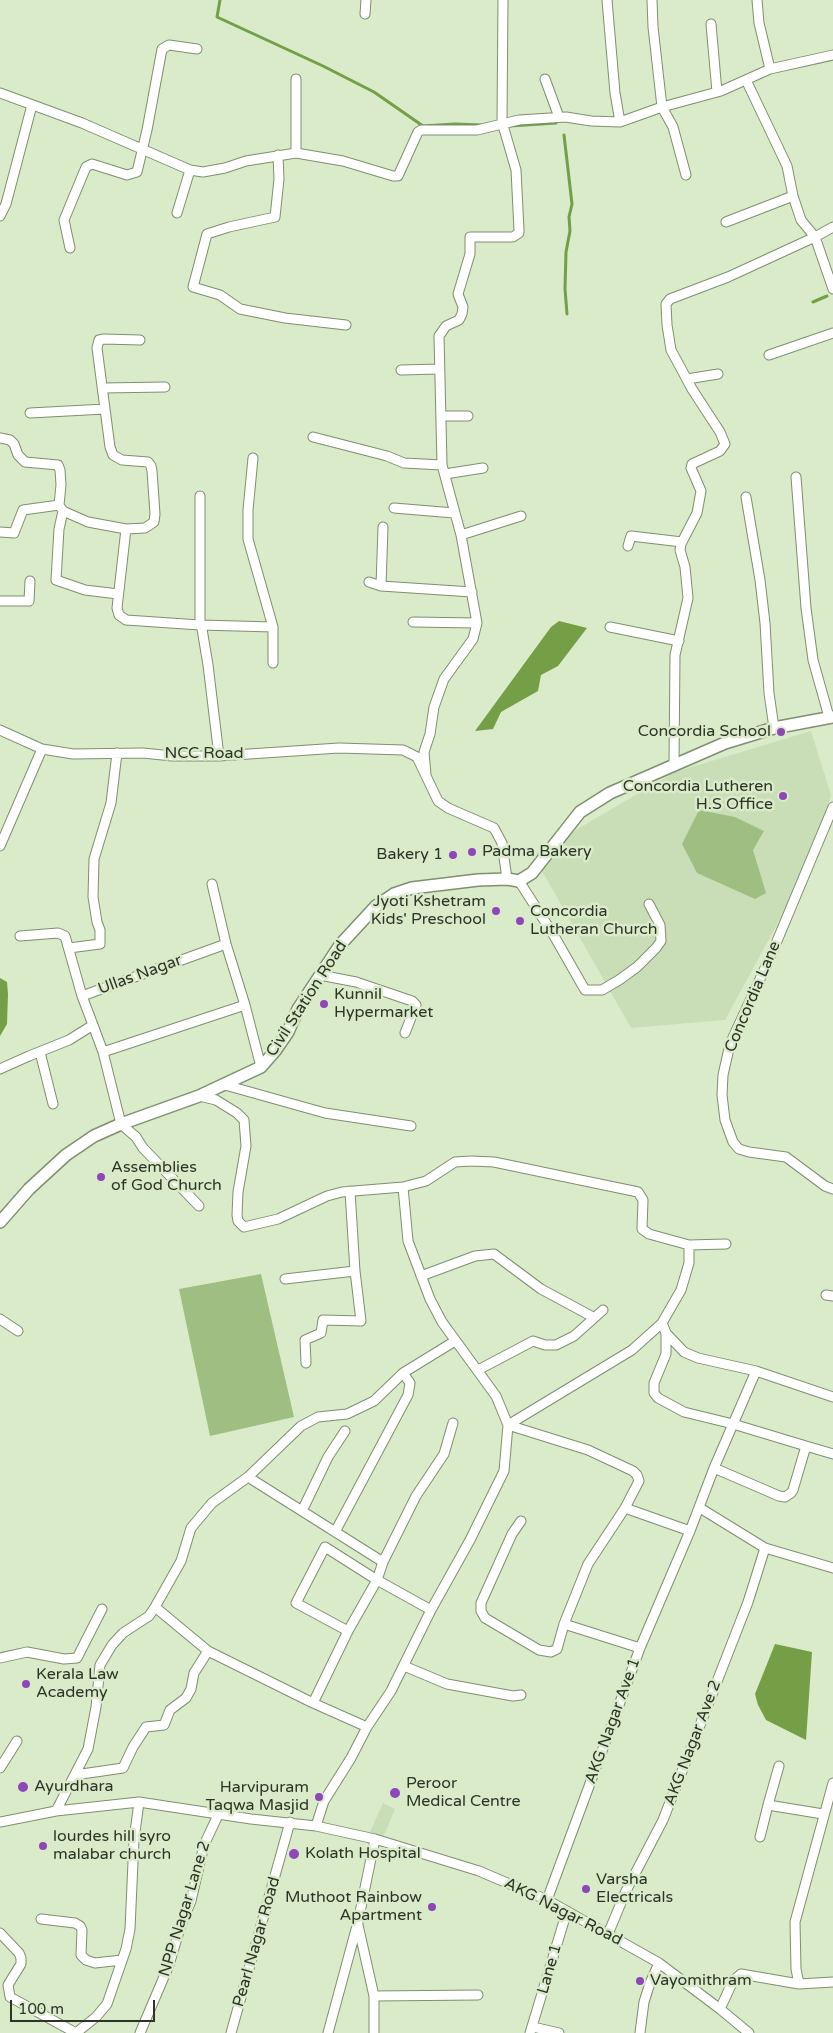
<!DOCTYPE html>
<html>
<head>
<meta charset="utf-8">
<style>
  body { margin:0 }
  #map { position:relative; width:833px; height:2033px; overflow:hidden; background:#d9ebc9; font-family:"Varela Round",sans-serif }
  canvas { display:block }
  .scale { position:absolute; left:10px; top:2000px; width:145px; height:22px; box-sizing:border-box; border:2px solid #2d3427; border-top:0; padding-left:6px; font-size:15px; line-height:18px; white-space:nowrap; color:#2d3427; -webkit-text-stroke:4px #d9ebc9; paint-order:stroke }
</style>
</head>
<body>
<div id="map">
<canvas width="833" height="2033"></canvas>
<div class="scale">100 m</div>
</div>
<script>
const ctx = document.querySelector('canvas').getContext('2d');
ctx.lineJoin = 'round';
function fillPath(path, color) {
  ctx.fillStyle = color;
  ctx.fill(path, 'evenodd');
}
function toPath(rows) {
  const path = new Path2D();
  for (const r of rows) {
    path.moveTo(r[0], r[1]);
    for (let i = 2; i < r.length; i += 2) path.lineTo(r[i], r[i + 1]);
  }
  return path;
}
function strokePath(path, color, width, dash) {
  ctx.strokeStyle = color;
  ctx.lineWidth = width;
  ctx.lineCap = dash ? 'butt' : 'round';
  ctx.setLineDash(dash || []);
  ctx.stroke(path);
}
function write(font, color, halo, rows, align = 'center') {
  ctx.font = font + ' "Varela Round",sans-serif';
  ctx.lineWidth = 5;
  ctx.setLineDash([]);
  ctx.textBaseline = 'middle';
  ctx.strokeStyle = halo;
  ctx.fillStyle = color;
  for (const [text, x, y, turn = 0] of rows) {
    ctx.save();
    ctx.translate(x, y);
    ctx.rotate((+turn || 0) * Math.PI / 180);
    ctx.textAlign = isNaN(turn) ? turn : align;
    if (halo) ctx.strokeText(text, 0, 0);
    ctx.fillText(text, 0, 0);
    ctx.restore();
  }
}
fillPath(toPath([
  [811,731,831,795,816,844,781,917,725,1020,631,1028,533,855,675,772],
  [383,1803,395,1809,383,1838,370,1832]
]), '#c9deb7');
fillPath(toPath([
  [699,810,735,817,764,831,753,850,766,893,755,899,697,873,682,844],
  [261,1274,294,1417,210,1436,179,1289]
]), '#9fbf82');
fillPath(toPath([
  [559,621,587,628,558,666,541,675,538,691,501,712,493,729,475,731,551,627],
  [0,978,7,982,8,994,7,1024,0,1036],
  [775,1644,812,1652,806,1740,766,1720,758,1705,755,1694]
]), '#749f47');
strokePath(toPath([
  [220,0,217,17,323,66,374,92,423,126,455,124,481,125],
  [510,126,556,123],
  [564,135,572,204,569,217,570,231,566,252,565,289,567,314],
  [813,302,827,296]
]), '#749f47', 3);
const minor = toPath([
  [607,0,615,93,620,122],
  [652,0,653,27,662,107,673,127,686,175],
  [757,0,759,23,770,69],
  [365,14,366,0],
  [711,24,717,92],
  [545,79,559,117],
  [0,93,82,123,190,170,203,172,225,168,246,161,296,153,296,79],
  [296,153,343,161,393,176,398,176,418,132,421,130,477,130,519,120,566,117,591,121,620,122,662,107,721,91,770,69,833,55],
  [278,155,279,179,275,217,229,227,207,234,193,287,220,295,240,309,285,318,346,325],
  [177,213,190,170],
  [0,216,6,204,32,105],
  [726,222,793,196],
  [833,227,815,237,833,289],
  [70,248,64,220,86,167,92,164,127,175,137,172,147,130,162,49,169,45,197,49],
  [140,340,104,339,99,340,97,348,110,447,113,455,122,460,148,462,151,466,152,471,155,514,154,522,145,528,126,529,117,608,119,615,126,620,200,625,202,629,208,665,219,756],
  [769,355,833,333],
  [401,370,439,369],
  [687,379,718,374],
  [103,388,165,387],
  [30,413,105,409],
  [441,416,468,416],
  [313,437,387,456,404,463,442,465],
  [0,438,10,440,14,444,18,455,25,462,58,465,60,470,61,485,59,505,63,511,88,522,126,529],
  [253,458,248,510,248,539,273,627,273,663],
  [445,474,483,468],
  [796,477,806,608,813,660,829,717],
  [200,496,200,625,273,627],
  [746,497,760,580,765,623,769,693,774,728],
  [394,508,454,513],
  [63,511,59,529,56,580,85,590,118,594],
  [0,532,14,533,23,510,59,505],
  [461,535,521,516],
  [628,546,631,536,682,542],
  [369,582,381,586,472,592],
  [381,586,383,527],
  [0,601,29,601,30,581],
  [413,622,477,623],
  [610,627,679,641],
  [0,730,42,749,73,754,143,753,172,756,219,756,339,748,403,750,417,757,438,801,448,808,494,828,502,843,507,879],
  [674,764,675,655,688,598,685,567,680,550,681,544,697,513,701,491,691,468,692,464,720,451,725,444,720,432,692,389,671,350,667,325,666,304,670,299,728,277,815,237,801,220,793,196,787,166,746,80],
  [426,775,424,752,430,734,434,707,444,679,473,639,477,623,461,535,442,465,439,336,446,326,459,320,462,314,463,307,458,294,470,254,470,237,513,237,519,233,519,230,516,170,502,122,503,0],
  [833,807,772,953,730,1044,723,1075,722,1095,725,1120,733,1142,739,1149,749,1152,786,1157,825,1186,833,1189],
  [0,846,42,749],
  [519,881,553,934,585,990,602,990,619,980,637,967,656,948,661,941,660,925,649,904],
  [212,884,226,944,245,1005,261,1067],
  [20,936,58,933,65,936,82,996],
  [69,948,100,944,100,930,97,922,93,897,94,859,111,803,117,753],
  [320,975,356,982,412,1001,416,1005,405,1033],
  [93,1025,82,996,226,944],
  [40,1052,53,1104],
  [103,1052,245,1005],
  [0,1069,29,1056,69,1040,93,1025,103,1052,121,1124,136,1137,143,1148,199,1206],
  [225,1085,325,1113,411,1126],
  [199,1096,216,1100,237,1113,244,1120,246,1146,238,1192,237,1215,238,1221,244,1227,278,1219,327,1196,342,1192,403,1187,426,1181,455,1162,471,1161,494,1162,638,1192,643,1200,642,1229,649,1234,689,1245,689,1263,681,1290,662,1323,666,1333,666,1354,654,1383,654,1393,658,1398,684,1412,733,1424,806,1446,793,1490,791,1493,785,1497,779,1496,714,1468],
  [689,1245,726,1244],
  [421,1276,475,1256,494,1254,541,1289,593,1317],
  [285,1279,355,1271],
  [826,1295,833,1296],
  [0,1319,18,1331],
  [666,1333,684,1352,698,1358,756,1371],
  [306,1363,305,1340,321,1333,323,1320,361,1321,355,1271,350,1191],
  [478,1370,533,1341,545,1345,556,1345,574,1336,603,1310],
  [508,1425,588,1450,633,1471,637,1475,639,1481,625,1508,690,1531],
  [508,1425,632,1350,662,1323],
  [806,1446,833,1454],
  [248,1477,383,1562],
  [700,1508,765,1548,833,1568],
  [302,1511,328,1457,345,1431],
  [521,1521,512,1534,481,1603,481,1611,485,1618,539,1650,551,1652,557,1649,564,1624,640,1648,547,1900],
  [335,1532,408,1395,410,1383,403,1373],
  [155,1607,208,1651,313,1703,367,1727],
  [564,1624,588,1564,625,1508],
  [348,1631,296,1603,325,1547,377,1580,431,1610],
  [640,1648,690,1531,714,1468,756,1371,833,1397],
  [0,1658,27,1652,64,1659,77,1658,102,1609],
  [404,1666,447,1684,513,1696,521,1695],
  [313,1703,348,1631,377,1580,383,1562,416,1496,444,1454,453,1423],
  [779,1766,768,1805,823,1814],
  [0,1768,17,1741],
  [75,1775,123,1768,133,1747,146,1727,164,1725,170,1710,186,1698,191,1689,194,1673,208,1651],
  [56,1811,88,1749,96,1707,100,1665,112,1645,123,1633,149,1616,155,1607,181,1561,191,1528,212,1503,248,1477,301,1426,318,1417,347,1414,374,1401,403,1373,455,1341],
  [0,1822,56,1811,139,1802,251,1819,316,1826,375,1839,479,1871,547,1900,659,1963,720,2009,749,2033],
  [316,1826,324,1801,351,1758,367,1727,391,1691,431,1610,470,1540,504,1471,508,1425,496,1396,442,1322,430,1299,408,1241,403,1187],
  [760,1837,768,1805],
  [41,1919,75,1923,80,1926,82,1930,81,1955,86,1960,95,1963,122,1960],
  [358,1925,374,1996,478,1995],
  [0,1933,19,1953,21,1958,21,1964,8,1985,10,1997,76,2033],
  [608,1934,626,1891,663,1820,748,1602,765,1548],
  [799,1984,796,1969,795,1922,833,1783],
  [374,1996,374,2033],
  [720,2009,733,1981,741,1974,799,1984,833,1982],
  [533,2027,559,2033],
  [76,2033,96,2017,107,2004,126,1949,130,1929,134,1840,139,1802],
  [140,2033,169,1965,180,1928,191,1901,204,1845,219,1813],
  [231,2033,290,1822],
  [328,2033,358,1922,375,1839],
  [530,2033,567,1911],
  [640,2033,644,2002,650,1983,659,1963]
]);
const secondary = toPath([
  [0,1222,29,1189,66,1155,94,1136,121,1124,199,1096,261,1067,275,1051,288,1032,298,1009,340,945,376,906,394,894,412,888,478,880,507,879,519,881,532,873,580,812,610,793,725,743,774,728,833,717]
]);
strokePath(minor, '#7f8f70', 11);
strokePath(secondary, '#7f8f70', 14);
strokePath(minor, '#fff', 9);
strokePath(secondary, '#fff', 11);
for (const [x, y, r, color] of [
  [781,732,5,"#8e46b9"],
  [783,796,5,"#8e46b9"],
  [472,852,5,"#8e46b9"],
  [453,855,5,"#8e46b9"],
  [496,911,5,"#8e46b9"],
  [520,921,5,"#8e46b9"],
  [324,1004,5,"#8e46b9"],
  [101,1177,5,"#8e46b9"],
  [26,1684,5,"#8e46b9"],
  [23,1787,6,"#8e46b9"],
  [395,1793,6,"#8e46b9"],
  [319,1797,5,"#8e46b9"],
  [43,1846,5,"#8e46b9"],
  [294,1854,6,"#8e46b9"],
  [586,1889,5,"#8e46b9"],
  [432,1907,5,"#8e46b9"],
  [640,1981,5,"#8e46b9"]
]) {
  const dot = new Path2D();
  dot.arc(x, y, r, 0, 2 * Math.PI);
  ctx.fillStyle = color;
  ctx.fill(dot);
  strokePath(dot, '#d9ebc9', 2);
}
write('16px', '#2d3427', '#d9ebc9', [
  ["Concordia School",771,732,"right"],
  ["Concordia Lutheren",773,787,"right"],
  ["H.S Office",773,805,"right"],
  ["Padma Bakery",482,852],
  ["Bakery 1",443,855,"right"],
  ["Jyoti Kshetram",486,902,"right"],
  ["Kids' Preschool",486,920,"right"],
  ["Concordia",530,912],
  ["Lutheran Church",530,930],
  ["Kunnil",334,995],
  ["Hypermarket",334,1013],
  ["Assemblies",111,1168],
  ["of God Church",111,1186],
  ["Kerala Law",36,1675],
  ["Academy",36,1693],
  ["Peroor",406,1784],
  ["Medical Centre",406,1802],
  ["Ayurdhara",34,1787],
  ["Harvipuram",309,1788,"right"],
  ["Taqwa Masjid",309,1806,"right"],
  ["lourdes hill syro",53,1837],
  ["malabar church",53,1855],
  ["Kolath Hospital",305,1854],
  ["Varsha",596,1880],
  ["Electricals",596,1898],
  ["Muthoot Rainbow",422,1898,"right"],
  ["Apartment",422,1916,"right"],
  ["Vayomithram",650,1981]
], 'left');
write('16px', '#2d3427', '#d9ebc9', [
  ["NCC Road",204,754],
  ["Ullas Nagar",140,975,-20],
  ["Concordia Lane",753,997,-67],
  ["Civil Station Road",307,999,-57],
  ["AKG Nagar Ave 1",613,1721,-70],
  ["AKG Nagar Ave 2",693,1743,-69],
  ["NPP Nagar Lane 2",185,1909,-73],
  ["AKG Nagar Road",563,1912,27],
  ["Pearl Nagar Road",257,1942,-74],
  ["Lane 1",550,1969,-74]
]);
</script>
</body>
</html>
